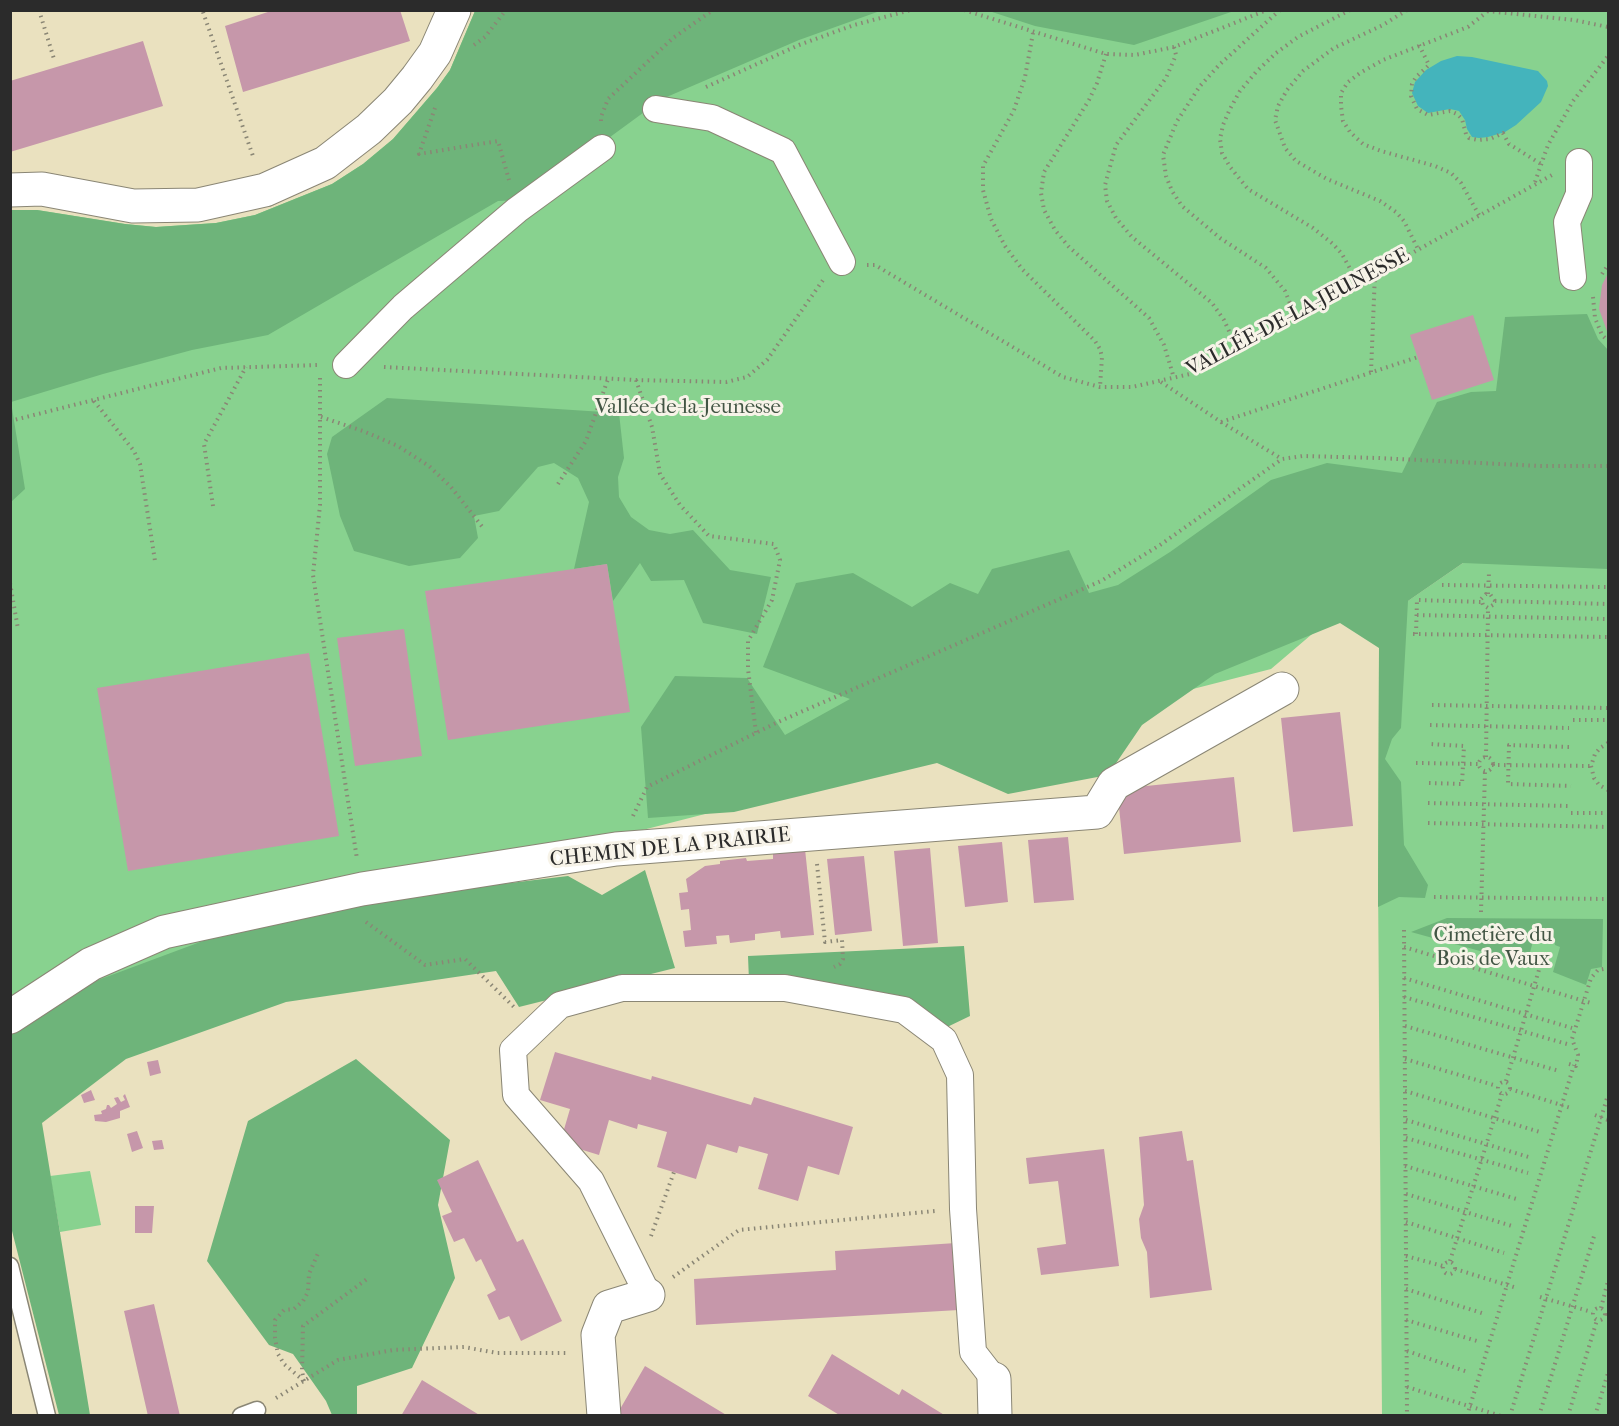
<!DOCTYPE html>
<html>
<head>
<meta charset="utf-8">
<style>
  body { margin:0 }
  #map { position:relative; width:1619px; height:1426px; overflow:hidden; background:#eae1bf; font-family:"IM FELL French Canon",serif }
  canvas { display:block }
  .frame { position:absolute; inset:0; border:12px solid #2b2b2b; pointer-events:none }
</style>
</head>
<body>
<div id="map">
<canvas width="1619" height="1426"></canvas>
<div class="frame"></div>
</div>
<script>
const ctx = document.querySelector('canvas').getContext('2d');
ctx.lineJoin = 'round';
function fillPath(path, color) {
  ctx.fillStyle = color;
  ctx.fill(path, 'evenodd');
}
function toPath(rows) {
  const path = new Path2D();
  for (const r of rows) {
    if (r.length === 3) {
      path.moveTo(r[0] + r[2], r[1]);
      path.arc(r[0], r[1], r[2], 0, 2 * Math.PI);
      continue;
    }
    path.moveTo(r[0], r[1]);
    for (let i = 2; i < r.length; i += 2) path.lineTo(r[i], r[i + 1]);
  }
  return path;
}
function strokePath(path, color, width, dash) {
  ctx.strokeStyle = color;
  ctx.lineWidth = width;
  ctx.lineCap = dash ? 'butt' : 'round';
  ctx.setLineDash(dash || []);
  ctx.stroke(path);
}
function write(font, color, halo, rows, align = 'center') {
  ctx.font = font + ' "IM FELL French Canon",serif';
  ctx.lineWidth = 6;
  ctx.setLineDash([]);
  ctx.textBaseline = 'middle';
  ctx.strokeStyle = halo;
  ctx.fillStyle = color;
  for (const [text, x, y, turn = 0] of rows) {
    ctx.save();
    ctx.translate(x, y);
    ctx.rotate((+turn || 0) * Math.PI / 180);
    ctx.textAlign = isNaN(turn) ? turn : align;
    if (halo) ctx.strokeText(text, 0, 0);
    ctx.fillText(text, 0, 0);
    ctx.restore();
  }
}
fillPath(toPath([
  [475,11,1608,11,1608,453,1519,458,1271,669,506,865,11,1036,11,210,37,210,125,224,156,227,216,223,255,215,332,184,363,164,393,139,437,88,450,70],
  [1608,481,1608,1415,1382,1415,1378,880,1379,647,1389,614,1463,563],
  [90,1171,101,1225,60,1232,50,1176]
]), '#88d28f');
fillPath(toPath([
  [475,11,880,11,799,40,662,99,524,200,498,201,268,335,192,350,103,374,11,402,25,489,11,502,11,210,37,210,125,224,156,227,216,223,255,215,332,184,363,164,393,139,437,88,450,70],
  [989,11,1234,11,1134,45,1035,26],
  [1587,314,1598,339,1608,350,1608,569,1463,563,1408,601,1401,728,1392,739,1385,759,1401,782,1404,845,1428,885,1425,898,1399,897,1378,907,1379,648,1340,623,1215,674,1142,725,1108,775,1008,794,937,763,734,812,648,818,641,727,675,676,747,678,785,735,850,699,763,667,796,583,853,573,912,607,950,583,978,594,992,569,1069,550,1089,593,1118,585,1170,552,1271,480,1327,463,1402,473,1437,402,1471,392,1496,391,1505,317],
  [387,398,619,413,624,458,618,477,619,497,631,517,649,530,670,534,693,530,730,570,771,577,757,634,703,623,684,580,651,581,640,563,613,601,607,564,574,569,589,502,578,478,554,463,538,467,499,511,474,516,478,538,460,558,409,566,354,551,340,516,327,454,332,437],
  [645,870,675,968,519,1007,496,971,286,1002,126,1059,42,1123,90,1415,59,1415,11,1227,10,1031,66,992,219,935,377,899,568,876,602,895],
  [1447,918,1603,919,1602,967,1591,969,1586,985,1553,972,1560,947,1555,945,1554,940,1549,936,1543,936,1538,942,1533,941,1527,964,1411,932],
  [964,946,970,1016,943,1029,749,981,748,956],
  [356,1059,450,1140,438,1205,455,1278,412,1368,357,1386,357,1415,332,1415,326,1401,293,1354,269,1345,207,1261,248,1121]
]), '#6eb47a');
fillPath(toPath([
  [1457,56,1472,57,1538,71,1547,81,1548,86,1541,102,1516,125,1505,132,1488,137,1479,138,1472,137,1467,129,1465,120,1459,111,1450,109,1428,113,1418,106,1412,93,1415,82,1426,70,1441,61]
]), '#44b4bc');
fillPath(toPath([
  [274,10,400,10,410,41,243,92,225,26],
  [143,41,163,106,10,152,10,81],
  [1608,273,1608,334,1599,309,1602,285],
  [1473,315,1494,380,1432,400,1410,335],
  [607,564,630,712,448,740,425,591],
  [404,629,422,756,355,766,337,638],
  [309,653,339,836,128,871,97,688],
  [1340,712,1353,826,1293,832,1281,718],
  [1234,777,1241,842,1124,854,1117,789],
  [1068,837,1074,900,1034,903,1028,840],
  [1002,842,1008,902,965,907,958,846],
  [930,848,938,943,903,946,894,851],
  [805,849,814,935,781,938,780,931,755,934,755,940,730,943,729,935,716,936,717,944,685,947,683,931,691,930,689,909,681,910,679,893,688,892,686,879,705,866,720,864,720,861,746,858,747,861,773,859,773,852],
  [864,856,872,931,835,935,827,859],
  [555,1052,651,1080,652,1076,751,1105,754,1097,853,1127,839,1175,808,1166,798,1201,758,1189,768,1154,739,1146,737,1153,707,1144,696,1179,657,1167,667,1132,638,1124,637,1129,609,1120,599,1155,560,1143,570,1109,540,1100],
  [158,1060,161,1073,150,1076,147,1062],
  [91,1090,95,1100,84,1103,81,1095],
  [125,1094,130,1107,120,1111,120,1118,106,1122,95,1121,94,1115,102,1114,101,1111,106,1109,107,1105,109,1105,111,1108,117,1104,114,1098,118,1097,121,1102,125,1100,123,1096],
  [137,1131,143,1148,132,1152,127,1134],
  [1182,1131,1187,1161,1193,1160,1212,1290,1150,1298,1147,1252,1141,1238,1139,1219,1144,1205,1139,1137],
  [162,1140,164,1149,154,1150,152,1141],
  [1104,1149,1119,1266,1041,1275,1037,1248,1066,1244,1058,1181,1029,1184,1026,1158],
  [478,1160,517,1242,523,1239,562,1321,521,1341,509,1316,499,1320,487,1295,496,1290,481,1259,476,1262,464,1238,454,1242,442,1216,452,1212,437,1180],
  [135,1206,154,1206,152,1233,135,1233],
  [956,1243,959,1310,696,1325,694,1279,836,1270,835,1251],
  [154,1304,180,1416,148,1416,124,1311],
  [832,1354,899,1395,902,1389,946,1416,841,1416,808,1396],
  [645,1366,728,1416,616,1416],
  [422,1380,481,1416,401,1416]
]), '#c697aa');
const service = toPath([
  [10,1266,47,1416],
  [241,1416,257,1410]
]);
const pedestrian = toPath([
  [656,109,712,118,783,151,842,262],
  [1573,277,1567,222,1579,194,1579,162],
  [346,365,403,307,517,210,602,148],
  [648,1295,591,1181,516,1095,513,1050,560,1005,622,988,785,988,904,1010,944,1040,960,1075,963,1209,973,1352,994,1379]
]);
const minor = toPath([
  [10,190,42,189,133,206,198,205,265,190,325,163,369,129,398,101,417,78,435,53,454,10],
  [10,1017,91,964,164,932,362,889,616,849,1097,812,1114,784,1282,689],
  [994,1379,995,1416],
  [604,1416,598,1335,609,1307,648,1295]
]);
strokePath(service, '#8a8675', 19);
strokePath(pedestrian, '#8a8675', 28);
strokePath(minor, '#8a8675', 35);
strokePath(toPath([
  [39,10,54,59],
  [964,10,1106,54,1135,55,1174,47,1267,10],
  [1280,10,1220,64,1200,86,1177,121,1163,155,1166,176,1172,191,1182,206,1220,238,1266,268,1285,291,1296,318],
  [1350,10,1298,37,1276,53,1256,72,1240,91,1230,109,1223,125,1220,139,1222,153,1230,167,1248,189,1313,228,1333,244,1342,254,1358,283],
  [1407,10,1383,25,1334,48,1303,71,1287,90,1278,106,1275,120,1285,148,1296,161,1327,179,1380,201,1396,212,1404,221,1418,249],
  [1487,11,1574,20,1608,27],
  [203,12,254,159],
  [1033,33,1025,77,1014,110,983,166,983,190,991,219,1005,246,1022,269,1095,341,1100,349,1102,357,1100,387],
  [474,45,485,37,506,10],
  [1419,45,1429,65,1416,77,1412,84,1411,96,1417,109,1428,115,1450,111,1457,114,1462,119,1466,134,1469,138,1478,140,1490,139,1503,133,1509,144,1541,164],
  [1174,47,1176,55,1166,78,1116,145,1105,185,1107,201,1116,218,1132,237,1212,303,1224,320,1238,351],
  [1106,54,1097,83,1089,100,1044,172,1041,193,1044,210,1055,230,1069,247,1149,318,1164,345,1174,378],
  [706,87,799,45,854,25,911,10],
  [435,108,419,154,498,141,509,180],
  [601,121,601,117,608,99,673,38,713,10],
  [1535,182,1548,145,1573,101,1608,56],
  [1479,215,1461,183,1451,173,1435,166,1381,151,1363,144,1350,132,1343,121,1341,106,1341,93,1348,82,1360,73,1383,60,1468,27,1488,11],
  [867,265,875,265,1063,377,1100,387,1132,387,1190,374,1224,358,1552,175],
  [1602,274,1608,265],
  [1593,297,1595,318,1602,335,1608,341],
  [384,367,636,380,726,382,747,377,767,360,823,280],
  [1371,372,1375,273],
  [320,378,320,505,313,575,357,859],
  [636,380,652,427,660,474,680,505,709,536,774,544,780,560,772,600,748,641,748,669,756,733],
  [1161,382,1221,422,1282,459],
  [94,401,134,451,140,464,155,561],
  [321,417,363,431,398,446,429,466,451,487,484,529],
  [10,421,221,368,319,365],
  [1221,422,1418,357],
  [558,484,586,441,608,379],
  [213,506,204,444,246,367],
  [10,583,18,629],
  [1442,585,1608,587],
  [1488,594,1489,573],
  [1495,601,1490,594,1486,594,1481,599,1483,605,1488,608,1493,605,1495,601,1608,604],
  [1417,615,1608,619],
  [1413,634,1608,637],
  [1416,634,1417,600,1481,602],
  [1432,705,1608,708],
  [1573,720,1608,720],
  [1430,725,1569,728],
  [1608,743,1600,748,1595,754,1591,766,1594,778,1599,785,1608,790],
  [1569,747,1509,745,1508,784,1571,786],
  [1486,757,1488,608],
  [1486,764,7],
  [1416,763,1479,764],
  [1492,765,1591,766],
  [1429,783,1462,784,1464,746,1430,744],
  [1428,803,1571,806],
  [1571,813,1608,813],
  [633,816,647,787,778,722,1101,581,1160,545,1282,459,1303,456,1378,458,1541,466,1608,466],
  [1428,823,1608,827],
  [817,864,825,942,842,940,843,959,840,964,834,967],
  [1434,897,1608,899],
  [1481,912,1485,771],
  [366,922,425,965,465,959,516,1009],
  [1404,930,1407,1416],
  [1404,947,1591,1003],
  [1404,978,1572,1028],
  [1404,997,1567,1044],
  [1405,1026,1559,1071],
  [1405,1059,1497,1086],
  [1569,1064,1576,1066,1578,1055,1572,1039,1591,978,1598,970,1608,968],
  [1506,1081,1544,953],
  [1504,1088,6],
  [1510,1089,1571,1108],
  [1405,1091,1540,1132],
  [1595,1115,1608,1120],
  [1406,1120,1532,1158],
  [1406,1138,1528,1173],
  [1405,1166,1520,1200],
  [1406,1194,1512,1226],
  [1406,1222,1504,1253],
  [651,1236,674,1172],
  [1406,1256,1443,1266],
  [1450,1261,1502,1094],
  [1449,1268,6],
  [1455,1269,1517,1288],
  [673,1277,739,1230,935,1211],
  [1406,1289,1485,1314],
  [1540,1297,1592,1312],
  [1599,1314,6],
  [1601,1308,1608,1281],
  [1406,1320,1477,1341],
  [1407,1351,1468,1372],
  [304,1381,284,1364,278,1354,275,1338,275,1320,284,1310,294,1309,303,1301,308,1292,309,1274,319,1251],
  [304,1381,302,1371,303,1326,367,1279],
  [1407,1387,1501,1416],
  [276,1398,338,1360,393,1350,464,1347,497,1353,569,1353],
  [1467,1416,1574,1065],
  [1510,1416,1608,1095],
  [1539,1416,1595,1233],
  [1568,1416,1597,1320],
  [1595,1416,1608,1373]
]), '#8a8675', 4, [1.5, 4.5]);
strokePath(service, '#fff', 16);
strokePath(pedestrian, '#fff', 26);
strokePath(minor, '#fff', 33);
write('21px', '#2b2b2b', '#f7f3e8', [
  ["VALLÉE-DE-LA-JEUNESSE",1298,313,-28],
  ["CHEMIN DE LA PRAIRIE",670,848,-6]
]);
write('21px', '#425544', '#f7f3e8', [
  ["Vallée-de-la-Jeunesse",688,408],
  ["Cimetière du",1493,936],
  ["Bois de Vaux",1493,960]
]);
</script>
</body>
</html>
